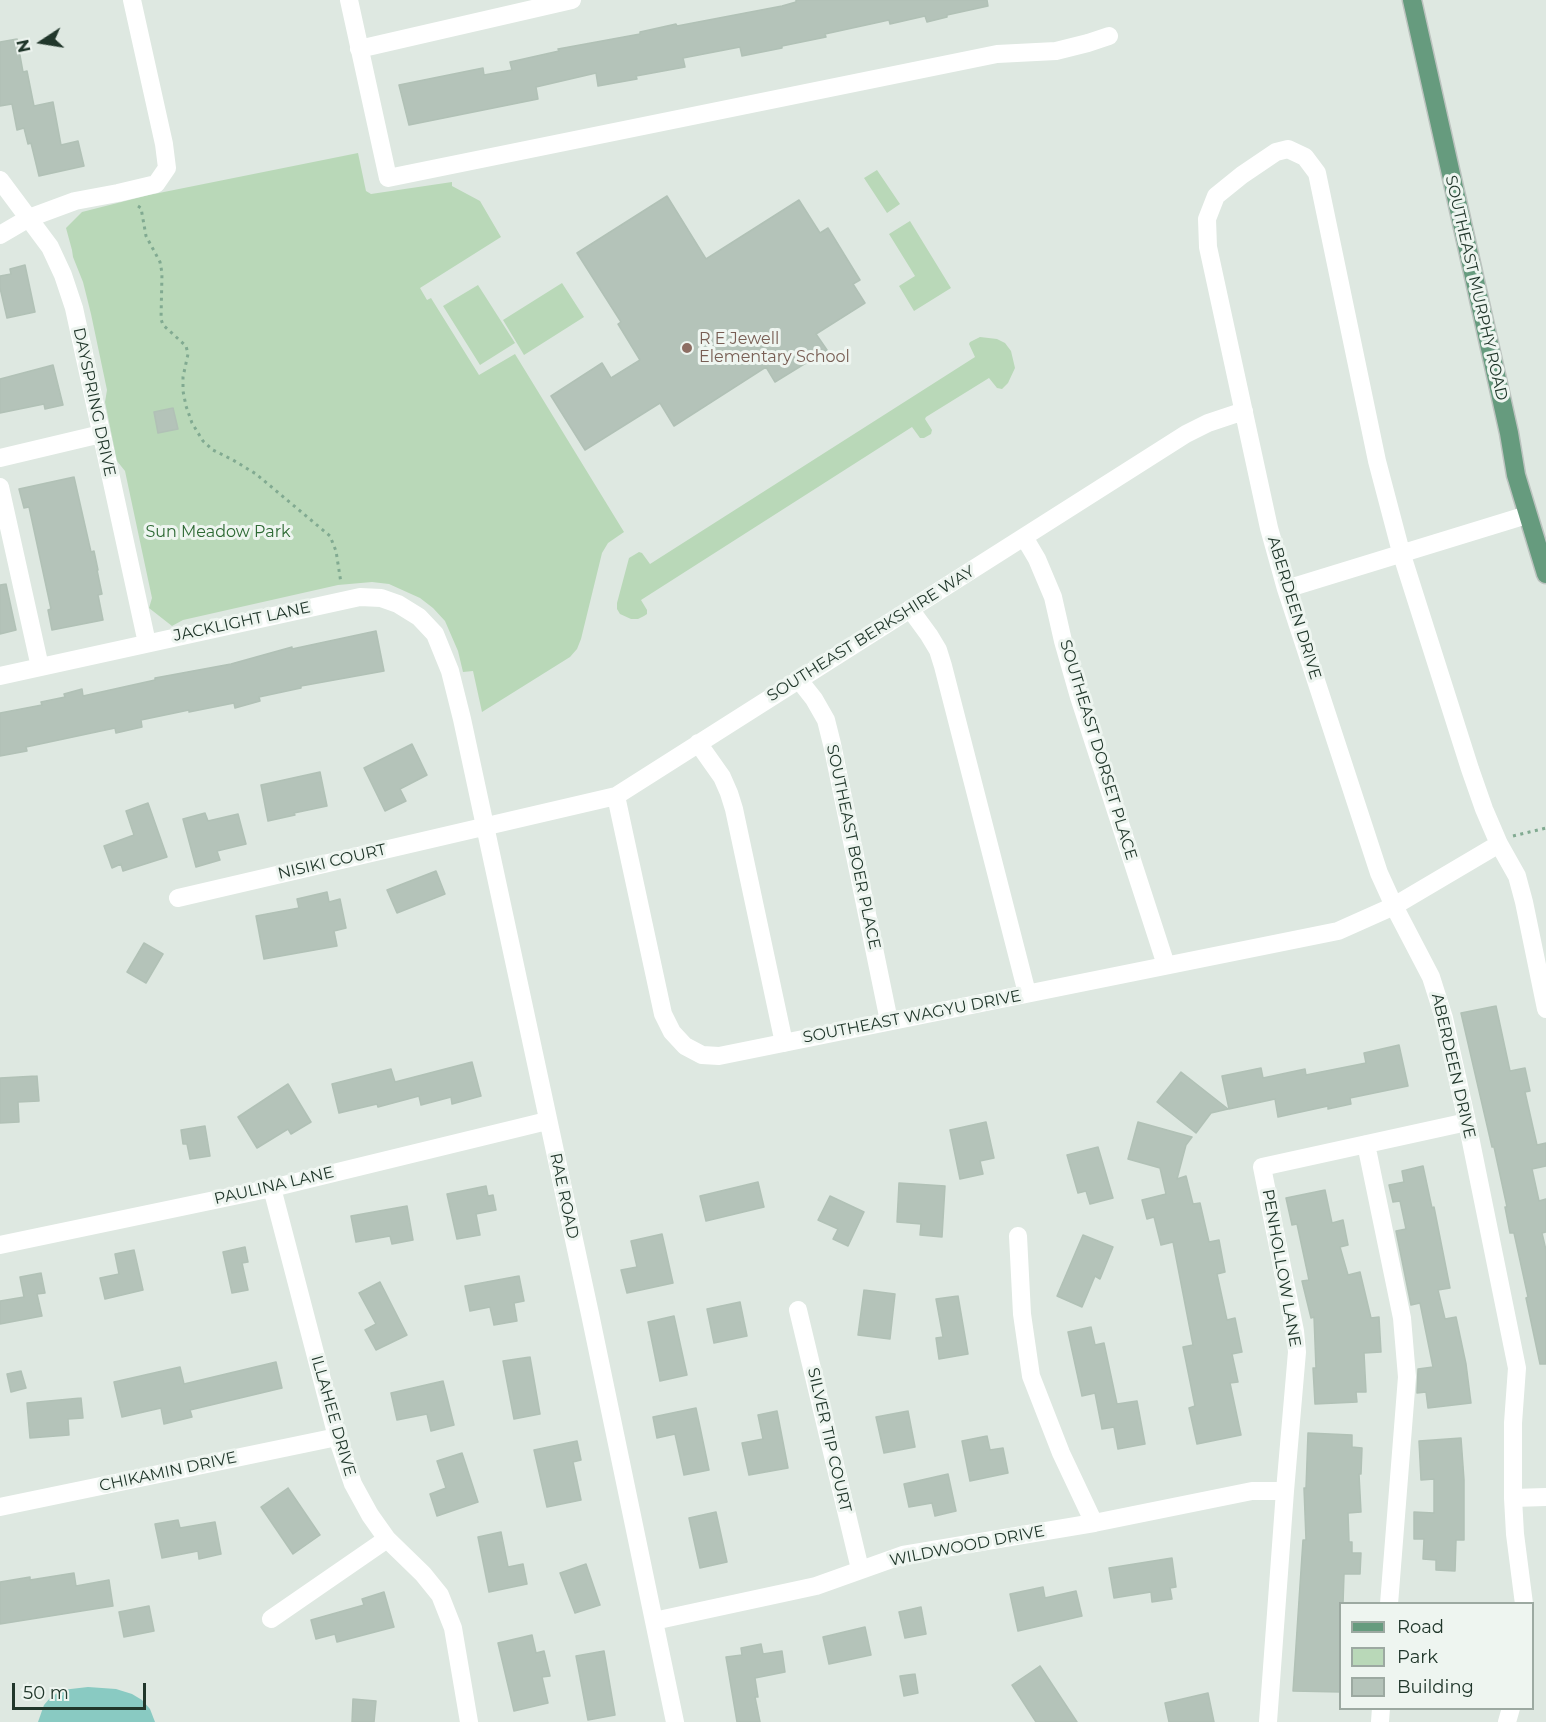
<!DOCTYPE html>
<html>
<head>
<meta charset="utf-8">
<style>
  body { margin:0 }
  #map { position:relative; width:1546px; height:1722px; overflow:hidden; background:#dee8e1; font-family:Montserrat,sans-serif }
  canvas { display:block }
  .legend { position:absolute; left:1339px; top:1602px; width:195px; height:108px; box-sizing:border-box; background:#eef5f0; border:2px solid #9ca9a1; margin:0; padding:8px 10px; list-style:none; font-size:18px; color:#21372b }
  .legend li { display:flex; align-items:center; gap:12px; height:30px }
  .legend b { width:30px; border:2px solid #9ca9a1 }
  .north { position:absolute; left:12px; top:12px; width:60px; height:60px; -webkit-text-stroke:4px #eef5f0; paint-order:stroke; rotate:258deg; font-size:16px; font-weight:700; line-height:24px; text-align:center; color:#21372b }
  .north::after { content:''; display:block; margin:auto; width:21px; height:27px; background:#21372b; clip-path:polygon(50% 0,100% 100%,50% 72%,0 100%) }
  .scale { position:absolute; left:12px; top:1683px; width:134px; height:27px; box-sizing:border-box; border:3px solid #21372b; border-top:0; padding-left:8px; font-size:18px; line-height:21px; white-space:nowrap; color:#21372b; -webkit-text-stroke:4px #eef5f0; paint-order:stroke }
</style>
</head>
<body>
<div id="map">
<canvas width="1546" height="1722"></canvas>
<ul class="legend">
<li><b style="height:8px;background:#669b7e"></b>Road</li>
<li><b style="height:16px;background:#b9d8b8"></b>Park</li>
<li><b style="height:16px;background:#b4c3b9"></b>Building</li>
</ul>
<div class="north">N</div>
<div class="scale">50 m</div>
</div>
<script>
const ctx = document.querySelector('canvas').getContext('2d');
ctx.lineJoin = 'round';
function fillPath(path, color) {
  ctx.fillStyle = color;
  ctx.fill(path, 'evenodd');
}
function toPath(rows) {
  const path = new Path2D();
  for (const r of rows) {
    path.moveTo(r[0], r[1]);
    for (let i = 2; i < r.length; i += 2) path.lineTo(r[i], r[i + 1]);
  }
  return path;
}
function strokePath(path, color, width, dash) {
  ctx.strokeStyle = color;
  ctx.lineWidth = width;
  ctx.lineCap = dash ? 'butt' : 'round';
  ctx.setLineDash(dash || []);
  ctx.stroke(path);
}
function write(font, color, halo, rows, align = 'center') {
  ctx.font = font + ' Montserrat,sans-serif';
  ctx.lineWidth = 6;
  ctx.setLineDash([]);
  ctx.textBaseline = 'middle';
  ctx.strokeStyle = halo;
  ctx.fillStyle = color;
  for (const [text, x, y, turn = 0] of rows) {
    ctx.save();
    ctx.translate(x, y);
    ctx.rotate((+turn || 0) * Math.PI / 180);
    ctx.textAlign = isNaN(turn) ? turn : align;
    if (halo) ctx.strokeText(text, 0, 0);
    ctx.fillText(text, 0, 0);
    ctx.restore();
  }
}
fillPath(toPath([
  [358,153,366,191,371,194,452,182,452,186,480,201,501,237,420,288,427,300,431,298,479,375,515,354,624,532,608,543,602,553,581,639,577,649,570,657,482,712,473,671,463,672,458,651,445,621,433,608,420,598,389,584,372,582,338,585,183,620,172,626,149,608,152,598,125,471,117,461,105,402,107,390,91,314,83,282,73,257,72,250,66,228,82,212,149,195],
  [877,170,900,204,887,213,864,178],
  [910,221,951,288,914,311,899,286,915,276,889,234],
  [562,283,584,317,524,355,503,320],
  [478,285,515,343,480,365,443,306],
  [980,337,997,339,1005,343,1011,351,1015,368,1008,383,1002,389,997,388,989,378,926,417,925,419,932,430,931,434,924,438,920,438,912,427,641,600,647,610,647,614,644,616,638,619,631,619,620,614,617,609,617,603,629,558,639,552,642,553,650,564,975,357,969,344,970,342]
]), '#b9d8b8');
fillPath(toPath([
  [88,1687,116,1689,132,1694,142,1700,150,1709,155,1722,38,1722,44,1705,50,1698,62,1690]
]), '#89cac2');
const building = toPath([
  [796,0,987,0,988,6,947,15,947,17,927,22,925,16,890,24,889,20,825,34,826,37,782,46,782,48,742,56,740,47,683,58,685,67,636,76,637,79,598,86,596,73,536,87,538,99,409,125,399,85,483,68,484,75,512,70,510,62,559,51,558,49,640,34,640,32,676,24,677,26,782,6,796,2,796,0],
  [17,39,23,72,27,71,34,106,53,102,61,145,78,141,84,166,39,176,31,143,28,144,24,128,17,130,12,104,0,106,0,42,17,39],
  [667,196,706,259,799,200,820,233,828,228,860,280,853,284,865,303,816,334,827,350,775,382,766,367,674,426,660,403,585,450,551,396,602,363,611,378,640,360,618,324,621,322,577,253,667,196],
  [25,265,35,312,7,318,0,288,0,276,11,274,10,269,25,265],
  [53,365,63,405,45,409,44,404,0,413,0,379,53,365],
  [173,408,178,429,158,433,154,412,173,408],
  [74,477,91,552,94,551,98,570,97,570,102,594,98,595,103,620,52,630,48,610,51,609,34,530,29,507,24,508,19,489,74,477],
  [6,584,16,630,0,634,0,585,6,584],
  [376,631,384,671,301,686,301,688,259,697,260,701,235,708,234,703,189,712,189,710,141,720,142,727,116,733,115,728,26,747,27,751,0,756,0,713,42,705,41,702,65,697,64,694,82,689,83,696,155,680,155,678,231,664,292,647,292,649,376,631],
  [412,744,427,775,400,789,406,801,385,811,364,768,412,744],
  [320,772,327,806,294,813,295,815,268,821,261,785,320,772],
  [148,803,167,857,123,871,121,864,112,868,104,846,134,835,126,811,148,803],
  [205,813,208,821,238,814,246,844,217,851,220,860,196,867,183,819,205,813],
  [436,871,445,894,397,913,387,890,436,871],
  [327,892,329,902,340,899,346,928,334,931,337,946,264,959,256,916,299,908,297,899,327,892],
  [144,943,163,954,146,983,127,972,144,943],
  [1496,1006,1510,1071,1525,1068,1530,1091,1525,1092,1537,1145,1546,1143,1546,1166,1532,1169,1539,1201,1546,1199,1546,1232,1542,1233,1546,1250,1546,1364,1540,1364,1526,1298,1528,1297,1514,1233,1510,1233,1505,1207,1507,1207,1494,1147,1492,1147,1461,1013,1496,1006],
  [1399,1045,1408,1086,1350,1098,1351,1104,1328,1109,1328,1106,1278,1117,1275,1099,1229,1109,1222,1076,1261,1068,1263,1078,1305,1069,1306,1075,1366,1063,1364,1053,1399,1045],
  [472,1062,481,1096,452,1104,451,1097,421,1105,419,1096,378,1107,377,1104,339,1113,332,1084,391,1069,395,1082,472,1062],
  [1181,1072,1228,1109,1211,1113,1196,1133,1157,1102,1181,1072],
  [37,1076,39,1101,18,1102,19,1122,0,1123,0,1078,37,1076],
  [288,1084,311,1122,291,1134,288,1129,257,1148,238,1117,288,1084],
  [986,1122,994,1158,980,1161,983,1174,960,1179,950,1130,986,1122],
  [1138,1122,1192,1137,1186,1145,1177,1179,1186,1176,1193,1204,1200,1203,1209,1242,1219,1240,1225,1272,1217,1274,1227,1320,1235,1318,1242,1352,1232,1354,1238,1382,1230,1383,1241,1435,1197,1444,1189,1408,1195,1406,1183,1347,1193,1345,1173,1242,1161,1245,1154,1217,1147,1219,1142,1200,1166,1194,1160,1168,1128,1159,1138,1122],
  [205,1126,210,1156,190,1159,187,1144,183,1144,181,1130,205,1126],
  [1098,1147,1113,1198,1090,1204,1086,1191,1078,1193,1067,1155,1098,1147],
  [1423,1166,1432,1208,1434,1207,1450,1288,1438,1290,1445,1319,1456,1317,1466,1364,1471,1403,1428,1408,1426,1392,1417,1393,1418,1369,1433,1367,1420,1303,1411,1305,1396,1231,1406,1229,1400,1201,1393,1202,1389,1185,1404,1182,1402,1171,1423,1166],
  [758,1182,764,1207,706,1221,700,1196,758,1182],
  [899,1183,945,1186,942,1237,920,1235,921,1224,897,1222,899,1183],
  [486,1186,488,1196,493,1195,496,1210,476,1214,480,1235,457,1239,447,1194,486,1186],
  [1325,1190,1332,1223,1343,1220,1348,1245,1340,1247,1348,1275,1360,1272,1371,1318,1379,1317,1381,1352,1364,1353,1366,1392,1356,1392,1357,1402,1315,1404,1313,1368,1316,1368,1314,1317,1311,1318,1302,1281,1309,1280,1297,1224,1292,1225,1286,1198,1325,1190],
  [830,1196,864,1212,848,1246,833,1239,838,1229,818,1220,830,1196],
  [407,1206,413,1240,392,1244,390,1236,356,1242,351,1216,407,1206],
  [662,1234,673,1283,627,1293,621,1270,637,1267,631,1241,662,1234],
  [1083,1235,1113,1247,1100,1279,1095,1276,1082,1307,1057,1296,1083,1235],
  [245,1247,248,1262,242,1263,248,1290,232,1293,223,1252,245,1247],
  [134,1250,143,1290,105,1299,100,1278,119,1274,115,1254,134,1250],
  [41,1273,45,1293,37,1294,42,1316,0,1324,0,1301,24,1297,20,1277,41,1273],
  [519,1276,524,1301,514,1303,517,1321,494,1325,490,1307,470,1311,465,1286,519,1276],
  [380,1282,407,1335,376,1350,365,1330,376,1324,359,1293,380,1282],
  [864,1290,895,1294,890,1339,858,1335,864,1290],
  [958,1296,968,1354,939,1359,936,1338,943,1337,936,1299,958,1296],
  [740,1302,747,1336,714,1343,707,1309,740,1302],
  [674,1316,687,1375,660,1381,648,1322,674,1316],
  [1091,1327,1095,1345,1104,1343,1117,1404,1137,1401,1145,1444,1118,1449,1114,1427,1102,1429,1095,1393,1082,1396,1068,1332,1091,1327],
  [530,1357,540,1414,514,1419,503,1361,530,1357],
  [276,1362,282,1388,190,1410,192,1417,164,1424,161,1408,122,1417,114,1382,180,1367,184,1384,276,1362],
  [21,1371,26,1388,11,1392,7,1374,21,1371],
  [443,1381,454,1425,431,1431,427,1414,397,1420,391,1393,443,1381],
  [81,1398,83,1418,68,1419,69,1435,30,1438,27,1403,81,1398],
  [696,1408,709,1470,684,1475,675,1434,657,1438,653,1417,696,1408],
  [777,1411,788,1468,749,1475,742,1443,763,1439,758,1415,777,1411],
  [908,1411,915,1447,884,1453,876,1417,908,1411],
  [1308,1433,1352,1435,1352,1447,1362,1448,1361,1474,1359,1474,1361,1512,1348,1513,1349,1542,1352,1542,1352,1553,1361,1553,1360,1574,1344,1574,1343,1604,1341,1604,1341,1692,1293,1691,1303,1540,1306,1540,1304,1488,1306,1488,1308,1433],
  [987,1436,990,1450,1003,1448,1008,1473,970,1481,962,1441,987,1436],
  [1461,1438,1464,1480,1464,1540,1456,1540,1455,1571,1436,1570,1436,1560,1423,1559,1424,1539,1414,1539,1414,1512,1434,1513,1434,1479,1421,1480,1419,1441,1461,1438],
  [577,1441,581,1460,573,1462,581,1500,547,1507,534,1450,577,1441],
  [462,1453,478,1502,437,1516,430,1494,446,1488,437,1461,462,1453],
  [948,1474,956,1511,935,1516,932,1503,909,1507,904,1484,948,1474],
  [288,1488,320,1535,293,1554,261,1507,288,1488],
  [716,1512,727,1562,700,1568,689,1518,716,1512],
  [178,1520,180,1528,215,1522,221,1554,199,1559,198,1551,162,1558,155,1524,178,1520],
  [501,1532,508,1567,523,1564,527,1584,489,1592,478,1537,501,1532],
  [1172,1558,1176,1587,1170,1588,1172,1599,1152,1602,1151,1592,1114,1598,1109,1568,1172,1558],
  [586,1564,600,1605,575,1613,560,1573,586,1564],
  [74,1573,76,1586,109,1580,113,1606,0,1624,0,1582,30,1577,30,1580,74,1573],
  [1043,1587,1045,1598,1076,1591,1082,1616,1018,1631,1010,1594,1043,1587],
  [384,1592,394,1627,337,1642,335,1634,316,1639,311,1620,364,1605,362,1599,384,1592],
  [149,1606,154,1631,124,1637,119,1612,149,1606],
  [921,1607,926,1634,905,1638,899,1612,921,1607],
  [865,1627,871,1655,829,1664,823,1637,865,1627],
  [532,1635,536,1653,544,1651,550,1676,542,1677,548,1703,514,1711,498,1643,532,1635],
  [761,1644,763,1654,782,1651,785,1672,755,1678,758,1697,755,1697,760,1722,737,1722,726,1657,742,1655,741,1648,761,1644],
  [604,1651,615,1715,588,1720,576,1656,604,1651],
  [1040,1666,1077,1722,1036,1722,1012,1685,1040,1666],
  [915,1674,918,1693,904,1696,900,1676,915,1674],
  [1208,1693,1214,1722,1169,1722,1165,1703,1208,1693],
  [353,1699,376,1701,374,1722,352,1722,353,1699]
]);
fillPath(building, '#b4c3b9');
strokePath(building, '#b1c1b6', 1.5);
const major = toPath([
  [1412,0,1509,433,1516,475,1546,574]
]);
strokePath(major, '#bcc3bf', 21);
strokePath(toPath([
  [138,206,141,208,146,236,160,262,162,273,161,319,163,325,186,346,188,354,183,377,183,391,186,406,192,423,203,441,213,450,233,460,256,474,330,536,336,551,341,583],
  [1513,836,1546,828]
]), '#81aa91', 3, [3, 4.5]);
strokePath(toPath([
  [349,0,388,178,997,54,1056,51,1088,43,1109,36],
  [359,49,572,0],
  [0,180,50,247,63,275,74,308,147,643],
  [0,235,29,218,75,201,118,193,156,184,167,168,164,144,132,0],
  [0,458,101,434],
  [0,487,40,667],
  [1024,537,1037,559,1053,597,1063,641,1079,697,1166,965],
  [1286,589,1527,515],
  [910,609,929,635,938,650,943,666,1027,993],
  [0,676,360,597,381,598,398,604,419,617,435,634,450,671,462,719,590,1314,675,1722],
  [799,680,814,699,826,720,832,744,889,1021],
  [698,743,722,777,729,793,734,809,784,1043],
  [616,796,663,1014,672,1032,685,1046,702,1055,719,1056,1338,931,1394,906,1499,844],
  [178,898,616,796,1186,434,1208,423,1244,411],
  [1366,1144,1402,1318,1407,1377,1389,1604],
  [272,1188,337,1437,353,1484,370,1515,387,1539,423,1574,440,1595,453,1628,469,1722],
  [1018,1236,1022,1314,1031,1376,1061,1453,1094,1523],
  [0,1245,272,1188,547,1121],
  [798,1310,860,1569],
  [1513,1498,1546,1497],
  [0,1507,337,1437],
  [1524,1604,1515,1534,1513,1498,1513,1423,1517,1368,1467,1122,1444,1018,1431,977,1394,906,1379,873,1286,589,1269,528,1208,247,1207,219,1216,196,1242,175,1276,152,1288,149,1305,157,1317,173,1377,461,1401,552,1470,769,1484,809,1499,844,1517,876,1524,902,1546,1009],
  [271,1619,387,1539],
  [654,1621,816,1586,903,1555,1094,1523,1252,1491,1285,1491],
  [1268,1722,1285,1491,1297,1352,1295,1331,1262,1167,1467,1122],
  [1380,1722,1381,1708],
  [1507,1722,1511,1708]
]), '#fff', 18);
strokePath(major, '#669b7e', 18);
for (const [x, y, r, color] of [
  [687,348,6,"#8d6e63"]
]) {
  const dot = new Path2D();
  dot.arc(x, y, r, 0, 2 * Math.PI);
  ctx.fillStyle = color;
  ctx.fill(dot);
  strokePath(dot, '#eef5f0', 2);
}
write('16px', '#21372b', '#eef5f0', [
  ["SOUTHEAST MURPHY ROAD",1476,288,77],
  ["DAYSPRING DRIVE",94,402,78],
  ["ABERDEEN DRIVE",1294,608,73],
  ["JACKLIGHT LANE",242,622,-12],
  ["SOUTHEAST BERKSHIRE WAY",871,634,-32],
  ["SOUTHEAST DORSET PLACE",1098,750,73],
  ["SOUTHEAST BOER PLACE",853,847,78],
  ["NISIKI COURT",332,862,-13],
  ["SOUTHEAST WAGYU DRIVE",912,1017,-11],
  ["ABERDEEN DRIVE",1453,1066,77],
  ["PAULINA LANE",274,1186,-13],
  ["RAE ROAD",564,1196,78],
  ["PENHOLLOW LANE",1281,1268,80],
  ["ILLAHEE DRIVE",333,1416,74],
  ["SILVER TIP COURT",829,1440,77],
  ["CHIKAMIN DRIVE",168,1472,-12],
  ["WILDWOOD DRIVE",967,1546,-11]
]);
write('16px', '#785e54', '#eef5f0', [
  ["R E Jewell",699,339],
  ["Elementary School",699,357]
], 'left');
write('16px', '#2e6a35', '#eef5f0', [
  ["Sun Meadow Park",218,532]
]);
</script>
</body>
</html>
